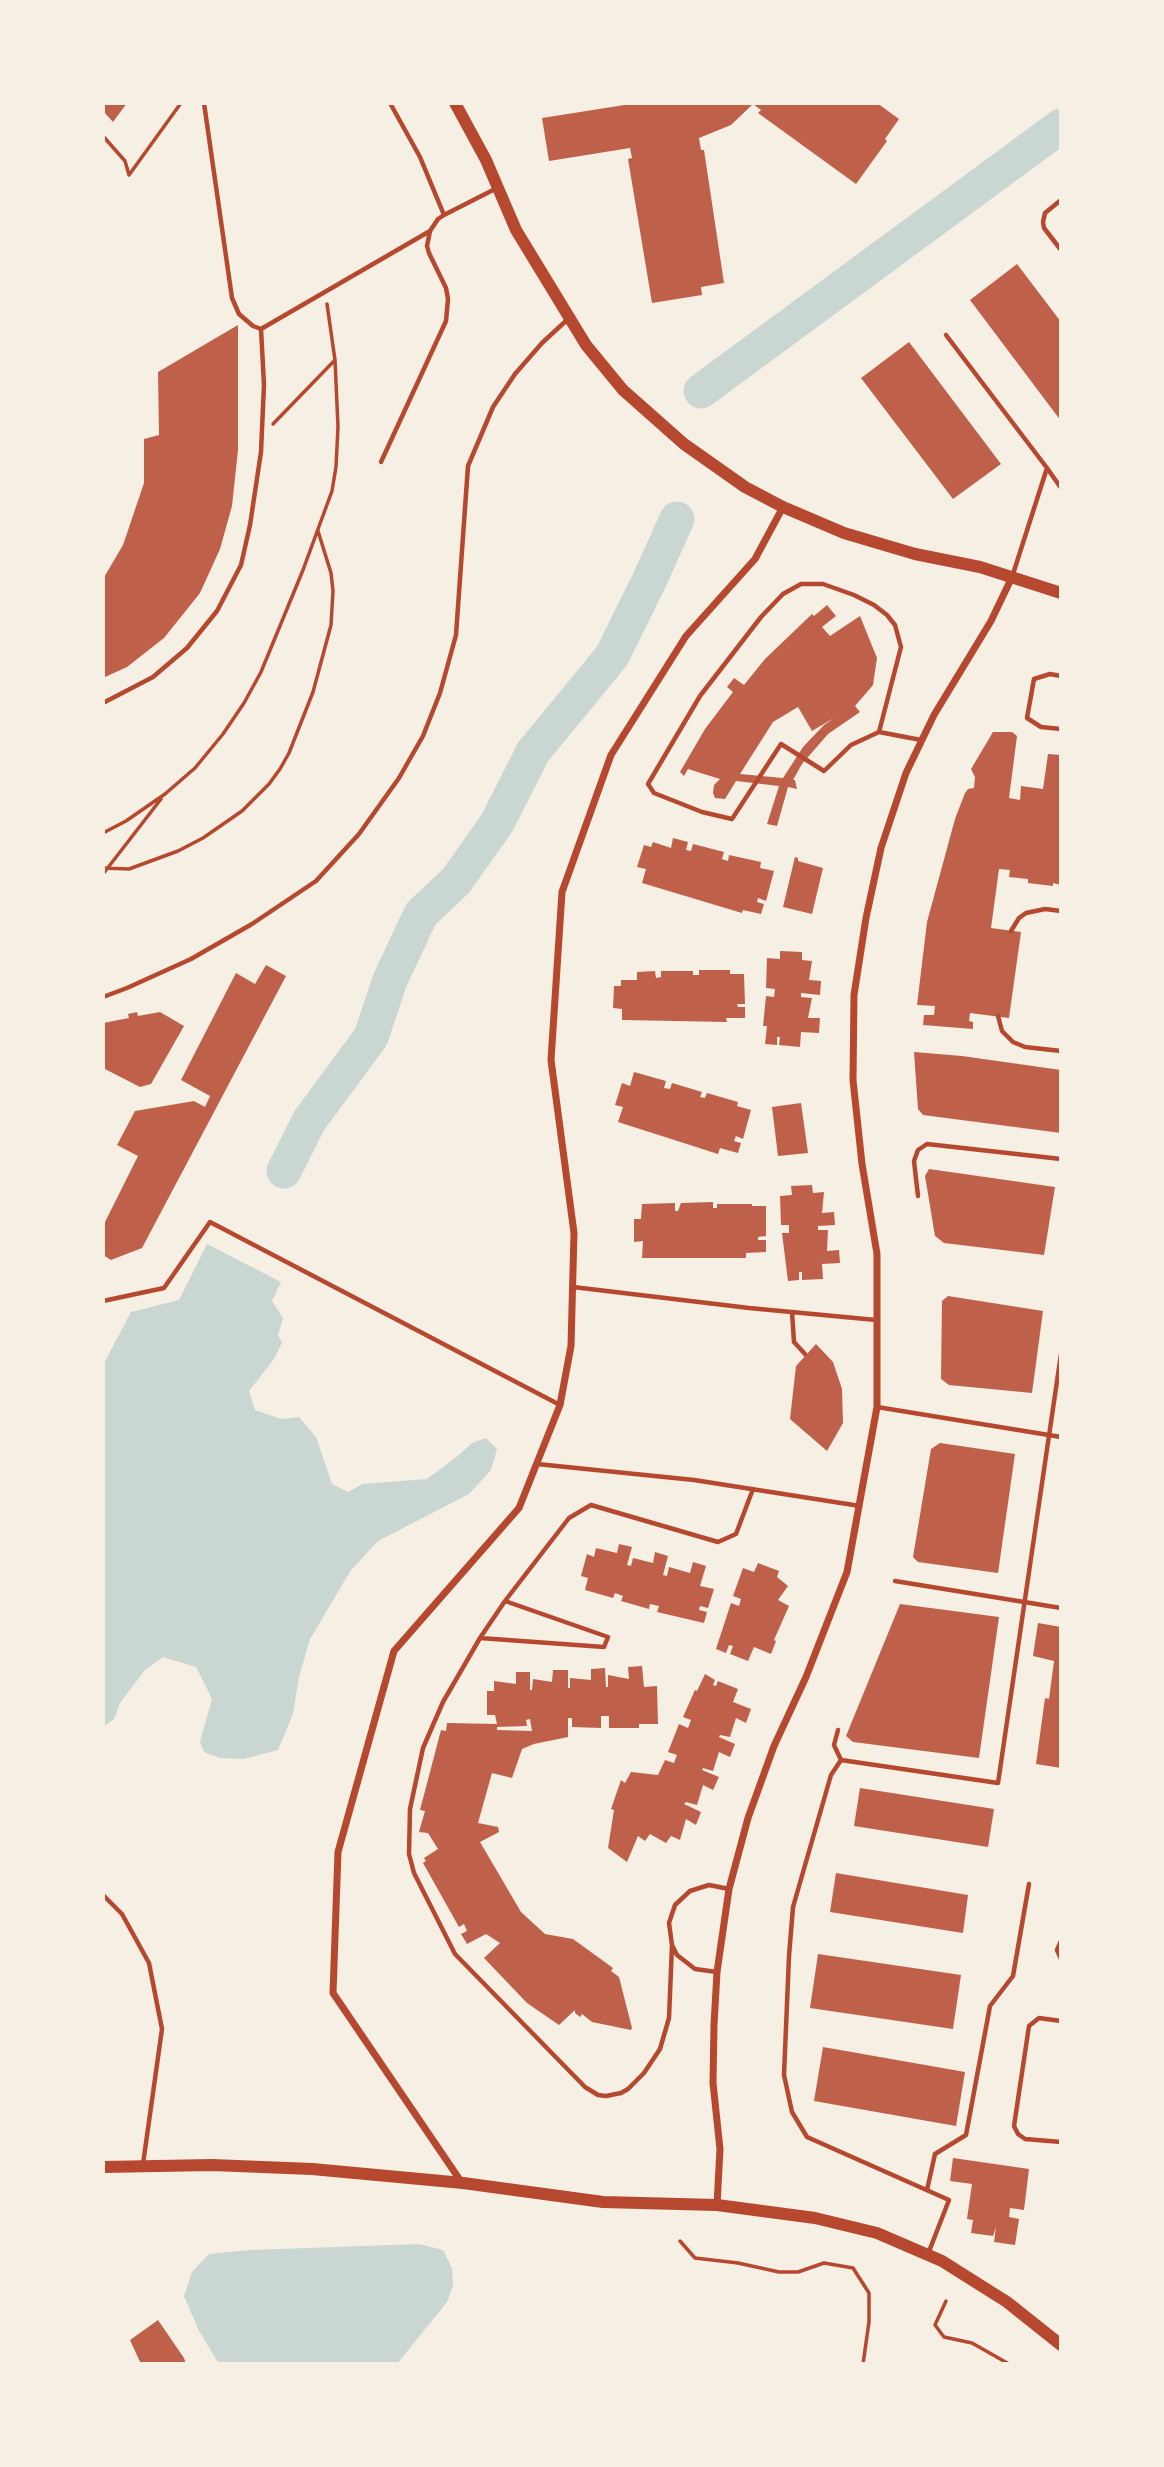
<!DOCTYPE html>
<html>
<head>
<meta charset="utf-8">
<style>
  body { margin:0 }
  #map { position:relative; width:1164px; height:2467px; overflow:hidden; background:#f6efe4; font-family:"Source Sans 3",sans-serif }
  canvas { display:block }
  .frame { position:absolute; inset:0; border:105px solid #f6efe4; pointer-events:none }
</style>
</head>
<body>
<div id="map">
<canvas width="1164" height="2467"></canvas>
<div class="frame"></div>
</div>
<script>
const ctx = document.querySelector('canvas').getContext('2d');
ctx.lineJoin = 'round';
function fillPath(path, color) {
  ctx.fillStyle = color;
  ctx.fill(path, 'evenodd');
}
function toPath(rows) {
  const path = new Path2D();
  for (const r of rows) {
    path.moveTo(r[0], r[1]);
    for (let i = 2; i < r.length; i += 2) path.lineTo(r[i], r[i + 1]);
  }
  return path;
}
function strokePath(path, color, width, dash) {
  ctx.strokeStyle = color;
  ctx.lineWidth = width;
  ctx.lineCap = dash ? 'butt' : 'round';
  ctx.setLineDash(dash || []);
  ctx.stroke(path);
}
fillPath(toPath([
  [207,1244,281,1282,272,1301,283,1318,278,1335,282,1343,274,1359,249,1391,255,1410,281,1419,299,1417,316,1437,332,1484,348,1492,363,1484,427,1479,459,1455,472,1443,486,1438,497,1449,491,1470,469,1494,378,1541,351,1570,310,1639,299,1677,293,1714,278,1750,244,1759,220,1758,204,1752,200,1742,212,1699,196,1667,163,1657,145,1670,120,1703,114,1719,103,1727,103,1365,131,1312,179,1300],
  [419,2244,443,2250,452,2268,453,2285,447,2302,397,2364,219,2364,199,2331,184,2296,192,2272,209,2254,251,2250]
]), '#c9d6d2');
strokePath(toPath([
  [701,391,1061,126],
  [284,1171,309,1121,371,1037,390,980,421,914,456,881,497,823,533,752,612,656,649,581,677,519]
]), '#c9d6d2', 35);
fillPath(toPath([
  [103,103,127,103,113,122,103,111],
  [637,103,877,103,899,119,885,139,887,141,856,184,758,113,761,110,753,104,731,125,699,138,701,150,704,150,724,283,701,287,702,295,652,303,628,159,632,158,630,148,549,161,542,118],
  [1017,264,1061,322,1061,421,970,300],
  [238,325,238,450,232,506,220,549,200,593,164,638,127,667,103,678,103,579,123,545,144,483,144,439,159,435,158,372],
  [909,342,1001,464,953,499,861,378],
  [827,605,836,616,822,627,830,636,860,616,877,658,873,685,855,706,860,712,828,734,802,764,793,780,795,780,797,789,788,787,777,826,767,824,779,786,736,781,725,799,715,798,713,793,714,785,720,779,688,769,684,776,680,772,705,729,733,692,727,687,734,678,744,685,765,659,812,614,814,616],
  [798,707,812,731,834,718,824,725,803,747,783,778,740,774,773,722],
  [993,732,1012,732,1017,736,1009,798,1020,800,1021,786,1043,789,1048,754,1061,755,1061,885,1053,883,1053,886,1028,883,1028,879,1009,877,1010,870,999,869,991,928,1021,932,1009,1018,970,1013,969,1021,973,1022,973,1029,923,1025,924,1015,934,1015,935,1006,917,1005,927,922,955,819,965,793,968,789,974,788,975,777,971,769],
  [673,838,688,842,686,850,691,851,693,844,724,852,722,859,728,861,729,855,761,862,760,868,774,871,766,901,758,898,757,902,764,904,761,914,743,910,742,913,642,883,646,869,637,867,644,845,651,847,653,842,671,848],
  [795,857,798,858,798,861,823,868,812,914,783,907],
  [780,951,802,952,802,960,812,961,809,980,821,981,820,995,801,993,801,997,812,998,808,1018,820,1018,819,1033,801,1032,800,1047,779,1045,780,1037,777,1037,777,1045,765,1044,767,1026,763,1026,766,996,774,997,775,989,766,988,767,958,780,959],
  [266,965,286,976,142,1248,111,1260,103,1255,103,1226,138,1156,117,1145,135,1111,194,1101,205,1107,210,1096,181,1080,236,973,255,984],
  [699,970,730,970,730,974,744,974,745,1004,737,1004,738,1007,745,1007,745,1018,726,1018,727,1022,622,1020,622,1009,613,1008,614,986,621,986,621,980,637,980,637,972,655,971,656,978,661,977,661,971,693,971,693,975,699,975],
  [137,1012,138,1016,160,1012,184,1026,151,1084,140,1087,103,1068,103,1023,129,1018,128,1014],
  [914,1052,962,1056,1061,1070,1061,1133,923,1115,918,1109],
  [634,1072,666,1081,664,1088,670,1089,672,1083,702,1092,700,1097,705,1098,707,1093,738,1102,737,1106,751,1110,743,1139,736,1136,734,1141,741,1143,738,1153,720,1148,718,1154,618,1122,623,1107,615,1105,622,1083,630,1086],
  [801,1103,808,1153,778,1156,772,1107],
  [929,1169,1055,1187,1044,1255,944,1243,935,1236,925,1176],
  [812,1185,813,1193,824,1192,822,1213,834,1212,835,1225,818,1226,818,1230,828,1230,827,1251,839,1250,840,1263,822,1264,823,1279,802,1280,802,1272,799,1272,799,1280,788,1281,782,1233,789,1233,789,1225,781,1225,780,1196,792,1195,791,1186],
  [713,1202,713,1208,717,1208,717,1204,752,1204,752,1206,766,1206,766,1236,758,1237,758,1240,766,1240,766,1252,746,1253,746,1258,642,1258,643,1241,634,1242,634,1219,641,1219,642,1204,675,1203,675,1211,678,1211,681,1203],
  [948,1296,1043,1311,1032,1393,949,1385,941,1379,942,1301],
  [816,1344,833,1362,842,1389,843,1423,827,1451,790,1419,796,1366],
  [940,1443,1015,1454,998,1573,918,1562,913,1557,931,1449],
  [619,1544,632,1547,627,1565,631,1566,633,1558,653,1563,655,1552,668,1556,663,1575,667,1576,669,1567,690,1573,693,1562,706,1566,700,1586,714,1589,708,1608,700,1606,699,1610,707,1612,704,1623,657,1612,659,1606,650,1604,649,1609,621,1601,623,1596,615,1593,613,1598,585,1590,588,1578,581,1576,587,1554,594,1557,596,1548,617,1553],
  [758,1563,779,1571,777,1577,788,1586,778,1600,789,1606,774,1640,776,1641,771,1654,754,1647,748,1661,730,1654,733,1646,729,1645,726,1653,716,1649,731,1603,739,1606,741,1599,733,1596,743,1568,754,1572],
  [900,1604,999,1617,979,1758,853,1742,846,1736],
  [1038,1623,1061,1627,1061,1768,1036,1764,1045,1698,1049,1699,1054,1661,1033,1656],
  [642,1666,644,1687,657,1686,658,1724,639,1724,639,1728,609,1728,609,1716,601,1716,601,1728,572,1727,572,1718,568,1718,568,1737,534,1744,522,1749,512,1778,492,1773,478,1823,498,1827,499,1832,480,1842,521,1912,545,1934,573,1939,613,1968,611,1971,619,1977,632,2028,631,2030,592,2022,582,2014,580,2017,575,2013,575,2010,559,2025,527,2003,484,1958,500,1943,486,1934,467,1944,461,1934,467,1931,464,1924,459,1927,423,1863,426,1861,424,1858,438,1849,428,1833,419,1832,425,1811,420,1810,441,1730,446,1731,447,1723,497,1724,495,1715,487,1715,487,1691,494,1691,494,1681,516,1684,516,1672,530,1672,530,1690,532,1690,533,1679,552,1682,553,1670,568,1670,568,1688,570,1688,570,1678,591,1680,591,1669,605,1668,606,1687,608,1687,608,1675,629,1679,628,1667],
  [530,1719,532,1731,497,1730,497,1727,527,1726,526,1720],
  [705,1674,715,1680,713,1685,716,1686,718,1681,738,1689,733,1702,751,1709,746,1723,736,1718,730,1737,720,1735,719,1737,735,1744,730,1757,719,1752,713,1771,703,1768,702,1770,719,1777,713,1790,703,1785,697,1805,686,1802,684,1804,701,1812,696,1825,686,1819,680,1840,671,1836,666,1843,650,1834,645,1841,638,1836,627,1862,608,1848,614,1810,611,1809,621,1780,625,1783,631,1772,658,1775,665,1760,674,1763,677,1755,668,1752,679,1724,688,1728,691,1720,683,1717,695,1690,697,1691],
  [860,1788,994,1809,988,1847,854,1826],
  [836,1873,968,1895,963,1933,830,1912],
  [818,1954,961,1975,953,2029,810,2008],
  [823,2047,965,2072,956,2126,814,2101],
  [953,2158,1029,2169,1024,2210,1010,2208,1009,2217,1019,2219,1015,2245,994,2242,996,2227,993,2236,971,2233,973,2220,967,2219,972,2184,950,2181],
  [158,2320,184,2358,186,2364,141,2364,130,2340]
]), '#bf614a');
strokePath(toPath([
  [103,136,125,161,129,175,181,103],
  [273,424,335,360],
  [103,833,126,821,165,794,195,768,223,734,244,703,261,672,303,570,332,491,336,467,338,427,335,360,327,304],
  [103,868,129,869,178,851,203,838,242,811,269,784,280,769,289,753,313,692,331,625,333,591,331,573,318,531],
  [103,874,161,799],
  [680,2241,695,2258,738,2263,779,2272,798,2272,824,2263,853,2268,869,2293,869,2322,863,2364],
  [946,2301,935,2325,944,2337,972,2343,1009,2364]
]), '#b5482f', 3.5);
strokePath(toPath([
  [204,103,232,298,239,314,253,326,261,329],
  [390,103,420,157,444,215],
  [1061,200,1045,213,1043,222,1044,228,1061,250],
  [946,335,1047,468],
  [381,462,446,321,448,299,446,288,429,253,427,246,430,231,438,219,444,215,497,188],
  [1013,574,1047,468,1061,488],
  [1061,676,1050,674,1034,679,1027,718,1041,727,1061,729],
  [103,703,153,677,187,648,217,611,241,565,250,525,261,452,264,385,261,329,430,231],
  [879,732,901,647,895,625,887,615,874,605,854,595,823,584,801,584,783,594,761,617,700,696,648,784,654,793,702,812,732,819,781,744,824,771,851,745,879,732,921,740],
  [1011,931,1019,918,1026,913,1045,909,1061,911],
  [103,997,127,988,191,959,252,924,316,881,359,834,399,778,423,736,440,693,456,635,468,466,493,407,515,374,542,343,568,319],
  [998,1016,1002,1031,1013,1042,1025,1047,1061,1051],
  [918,1196,914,1161,918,1150,927,1144,1061,1159],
  [573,1287,749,1308,876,1320],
  [103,1301,164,1288,210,1222,560,1405],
  [792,1312,794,1342,805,1354],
  [877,1407,1061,1437],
  [537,1464,694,1480,860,1506],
  [895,1581,1061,1608],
  [505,1601,608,1637,604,1647,480,1638,505,1601,569,1518,591,1505,718,1542,736,1534,753,1489],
  [480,1638,443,1702,423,1748,410,1809,409,1854,414,1873,455,1954,585,2087,598,2095,606,2096,621,2093,628,2089,644,2073,660,2049,669,2018,672,1945],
  [838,1730,834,1745,841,1760],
  [103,1895,122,1914,149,1963,162,2029,143,2164],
  [1061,1941,1057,1950,1061,1959],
  [717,1972,695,1969,677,1955,672,1945,669,1923,675,1905,690,1891,709,1885,729,1889],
  [1061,2021,1039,2018,1029,2026,1014,2126,1018,2134,1025,2139,1061,2142],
  [927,2190,935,2154,966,2135,990,2006,1013,1976,1029,1884],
  [928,2254,949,2200,807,2137,792,2112,784,2075,789,1956,793,1907,831,1775,841,1760,998,1783,1061,1354]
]), '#b5482f', 4.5);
strokePath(toPath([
  [462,2183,333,1993,338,1852,394,1651,519,1508,560,1405,571,1346,574,1233,551,1060,562,892,611,755,686,636,755,559,783,507],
  [717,2205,720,2149,713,2083,714,2025,717,1972,729,1889,748,1818,774,1746,806,1677,847,1572,877,1407,877,1254,862,1164,853,1080,854,995,866,918,881,848,906,773,934,715,991,621,1012,577]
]), '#b5482f', 7);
strokePath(toPath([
  [455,103,486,160,516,230,586,345,623,390,684,444,745,487,783,507,844,533,915,554,980,567,1061,593],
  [103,2167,212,2165,312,2169,463,2183,603,2202,717,2205,815,2218,877,2233,942,2261,1007,2302,1061,2345]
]), '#b5482f', 12);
</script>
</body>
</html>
